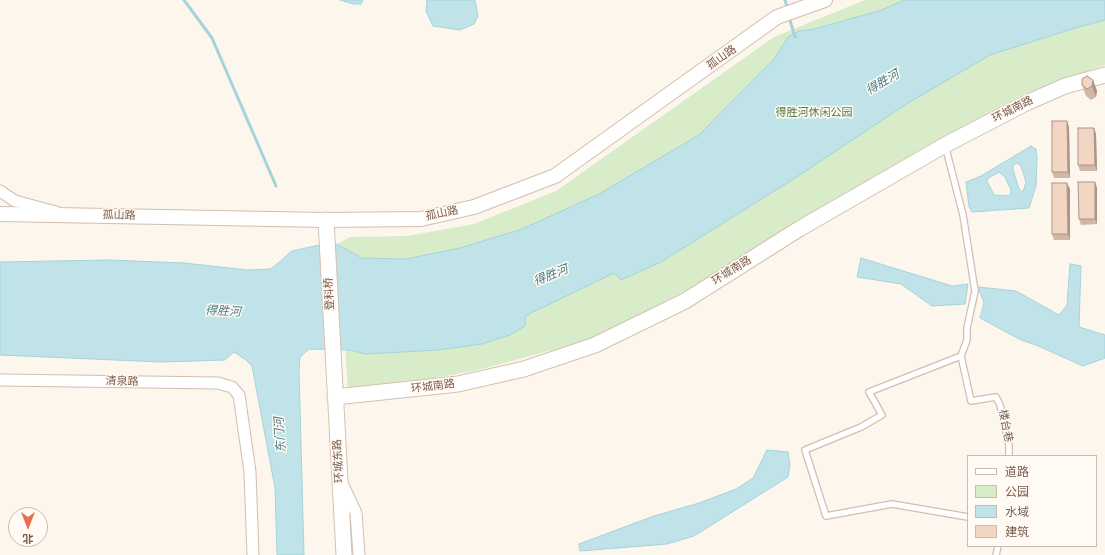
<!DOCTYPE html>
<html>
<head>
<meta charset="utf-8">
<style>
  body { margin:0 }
  #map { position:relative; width:1105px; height:555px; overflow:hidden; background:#fdf6ec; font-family:"Nunito Sans","Noto Sans SC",sans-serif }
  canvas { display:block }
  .legend { position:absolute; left:967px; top:455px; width:130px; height:92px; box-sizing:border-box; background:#fffaf3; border:1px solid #cabbb1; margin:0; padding:5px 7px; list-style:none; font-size:12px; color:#7a5c4d }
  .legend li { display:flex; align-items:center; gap:8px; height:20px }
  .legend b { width:20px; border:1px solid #cabbb1 }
  .north { position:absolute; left:8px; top:507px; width:40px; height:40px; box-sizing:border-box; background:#fffaf3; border:1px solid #cabbb1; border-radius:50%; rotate:180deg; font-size:11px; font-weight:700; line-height:16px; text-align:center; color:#7a5c4d }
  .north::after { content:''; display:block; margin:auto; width:14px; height:18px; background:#e76f51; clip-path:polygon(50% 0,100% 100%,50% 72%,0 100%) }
</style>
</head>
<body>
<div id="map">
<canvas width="1105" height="555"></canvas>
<ul class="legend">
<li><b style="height:5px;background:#fff"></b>道路</li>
<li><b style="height:11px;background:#d8ecc9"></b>公园</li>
<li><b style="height:11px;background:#bfe3e8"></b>水域</li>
<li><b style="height:11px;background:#f3d5c3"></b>建筑</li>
</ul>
<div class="north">北</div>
</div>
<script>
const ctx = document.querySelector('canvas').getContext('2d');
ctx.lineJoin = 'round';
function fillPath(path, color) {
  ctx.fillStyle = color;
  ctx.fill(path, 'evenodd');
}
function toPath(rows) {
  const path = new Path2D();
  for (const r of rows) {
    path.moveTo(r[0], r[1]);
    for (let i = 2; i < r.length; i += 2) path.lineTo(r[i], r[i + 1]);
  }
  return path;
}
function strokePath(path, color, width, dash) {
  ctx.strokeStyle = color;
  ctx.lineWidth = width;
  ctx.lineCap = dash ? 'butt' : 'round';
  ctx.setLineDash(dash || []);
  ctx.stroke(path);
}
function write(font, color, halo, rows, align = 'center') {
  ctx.font = font + ' "Nunito Sans","Noto Sans SC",sans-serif';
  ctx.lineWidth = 3;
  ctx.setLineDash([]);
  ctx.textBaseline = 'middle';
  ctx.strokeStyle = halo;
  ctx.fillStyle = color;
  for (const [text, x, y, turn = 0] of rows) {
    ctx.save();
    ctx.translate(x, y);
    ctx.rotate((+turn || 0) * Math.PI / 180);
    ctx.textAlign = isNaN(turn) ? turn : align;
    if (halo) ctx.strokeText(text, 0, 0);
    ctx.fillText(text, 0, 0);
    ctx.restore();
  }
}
fillPath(toPath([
  [865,0,1105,0,1105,65,1022,95,923,148,692,287,594,339,474,371,348,393,339,243,350,237,407,236,474,224,556,191,774,37]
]), '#d8ecc9');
const water = toPath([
  [340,0,363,0,361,4,353,4,340,0],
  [427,0,475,0,478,16,474,24,460,30,433,26,426,11,427,0],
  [904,0,1105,0,1105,20,1075,28,990,55,908,103,792,180,661,262,621,280,614,273,525,316,525,326,510,335,482,344,438,350,366,354,350,350,309,349,300,357,299,371,304,555,277,555,275,488,252,366,246,360,234,352,225,360,161,362,0,355,0,262,110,260,184,263,248,270,271,269,292,251,333,242,362,258,406,259,460,248,522,229,599,194,699,135,774,59,788,37,799,31,814,29,882,10,904,0],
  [1031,146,1036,149,1037,158,1036,186,1029,208,972,212,969,207,966,182,981,176,1031,146],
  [1017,163,1021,166,1026,182,1023,192,1019,189,1013,169,1013,165,1017,163],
  [999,172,1005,177,1011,190,1010,196,994,195,987,181,987,179,999,172],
  [861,258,952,286,968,284,965,304,932,306,901,284,857,277,861,258],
  [1070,264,1081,266,1079,327,1105,335,1105,358,1083,366,1036,345,1021,340,980,318,984,303,978,287,1016,291,1059,315,1067,305,1070,264],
  [767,450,788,452,790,465,788,477,694,536,667,544,580,551,579,544,654,516,699,503,736,489,753,478,767,450]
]);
fillPath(water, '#bfe3e8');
strokePath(water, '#a5d3da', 1);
strokePath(toPath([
  [184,0,212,38,276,186],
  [785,0,788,10],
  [789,17,795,37]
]), '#a5d3da', 3);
const service = toPath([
  [945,145,963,215,975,291,967,328,967,340,961,356,869,392,882,415,861,427,805,450,826,516,892,504,968,517],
  [961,356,971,401,996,397,1000,405,1009,445,1009,456],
  [996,555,998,546]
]);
const minor = toPath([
  [0,191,15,201,56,212],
  [0,380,218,383,232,387,239,395,250,472,253,555],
  [343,485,356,513,359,555]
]);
const tertiary = toPath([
  [0,214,326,220,421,219,474,207,555,176,777,17,825,0]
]);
const secondary = toPath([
  [326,220,344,555],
  [335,397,458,384,524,369,595,345,685,301,799,229,945,145,1024,104,1065,86,1105,75]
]);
strokePath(service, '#d1beb0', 8);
strokePath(minor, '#d1beb0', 13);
strokePath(tertiary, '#d1beb0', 16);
strokePath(secondary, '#d6c0b0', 17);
strokePath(service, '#fff', 5.5);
strokePath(minor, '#fff', 11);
strokePath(tertiary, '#fff', 14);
strokePath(secondary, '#fff', 15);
fillPath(toPath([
  [1093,80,1097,91,1096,97,1091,100,1086,96,1082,85],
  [1067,121,1069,127,1070,178,1054,178,1052,172],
  [1094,128,1096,134,1097,171,1080,171,1078,165],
  [1095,182,1097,188,1097,224,1081,225,1079,219],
  [1070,189,1070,240,1054,240,1052,234]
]), '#d1b7a8');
fillPath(toPath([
  [1093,80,1097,91,1096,97,1092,86],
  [1067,121,1069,127,1070,178,1068,172],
  [1094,128,1096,134,1097,171,1095,165],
  [1095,182,1097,188,1097,224,1095,219],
  [1067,183,1070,189,1070,240,1068,234]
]), '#aa9588');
const building = toPath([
  [1087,76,1093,80,1092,86,1087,89,1082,85,1082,79,1087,76],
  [1052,121,1067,121,1068,172,1052,172,1052,121],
  [1078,128,1094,128,1095,165,1078,165,1078,128],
  [1078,182,1095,182,1095,219,1079,219,1078,182],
  [1052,183,1067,183,1068,234,1052,234,1052,183]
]);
fillPath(building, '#f3d5c3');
strokePath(building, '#aa9588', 1);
write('11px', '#7a5c4d', '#fffaf3', [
  ["孤山路",722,58,-35],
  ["环城南路",1013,110,-27],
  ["孤山路",442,214,-12],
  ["孤山路",119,216,1],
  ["环城南路",732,271,-32],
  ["登科桥",330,294,-93],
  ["清泉路",122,382,1],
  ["环城南路",433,387,-7],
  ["楼台巷",1005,426,79],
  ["环城东路",339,461,-93]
]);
write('11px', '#537a41', '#fffaf3', [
  ["得胜河休闲公园",814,113]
]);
write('italic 12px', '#437c86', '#fffaf3', [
  ["得胜河",883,83,-31],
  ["得胜河",551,276,-22],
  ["得胜河",223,312,3],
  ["东门河",281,435,-94]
]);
</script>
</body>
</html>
